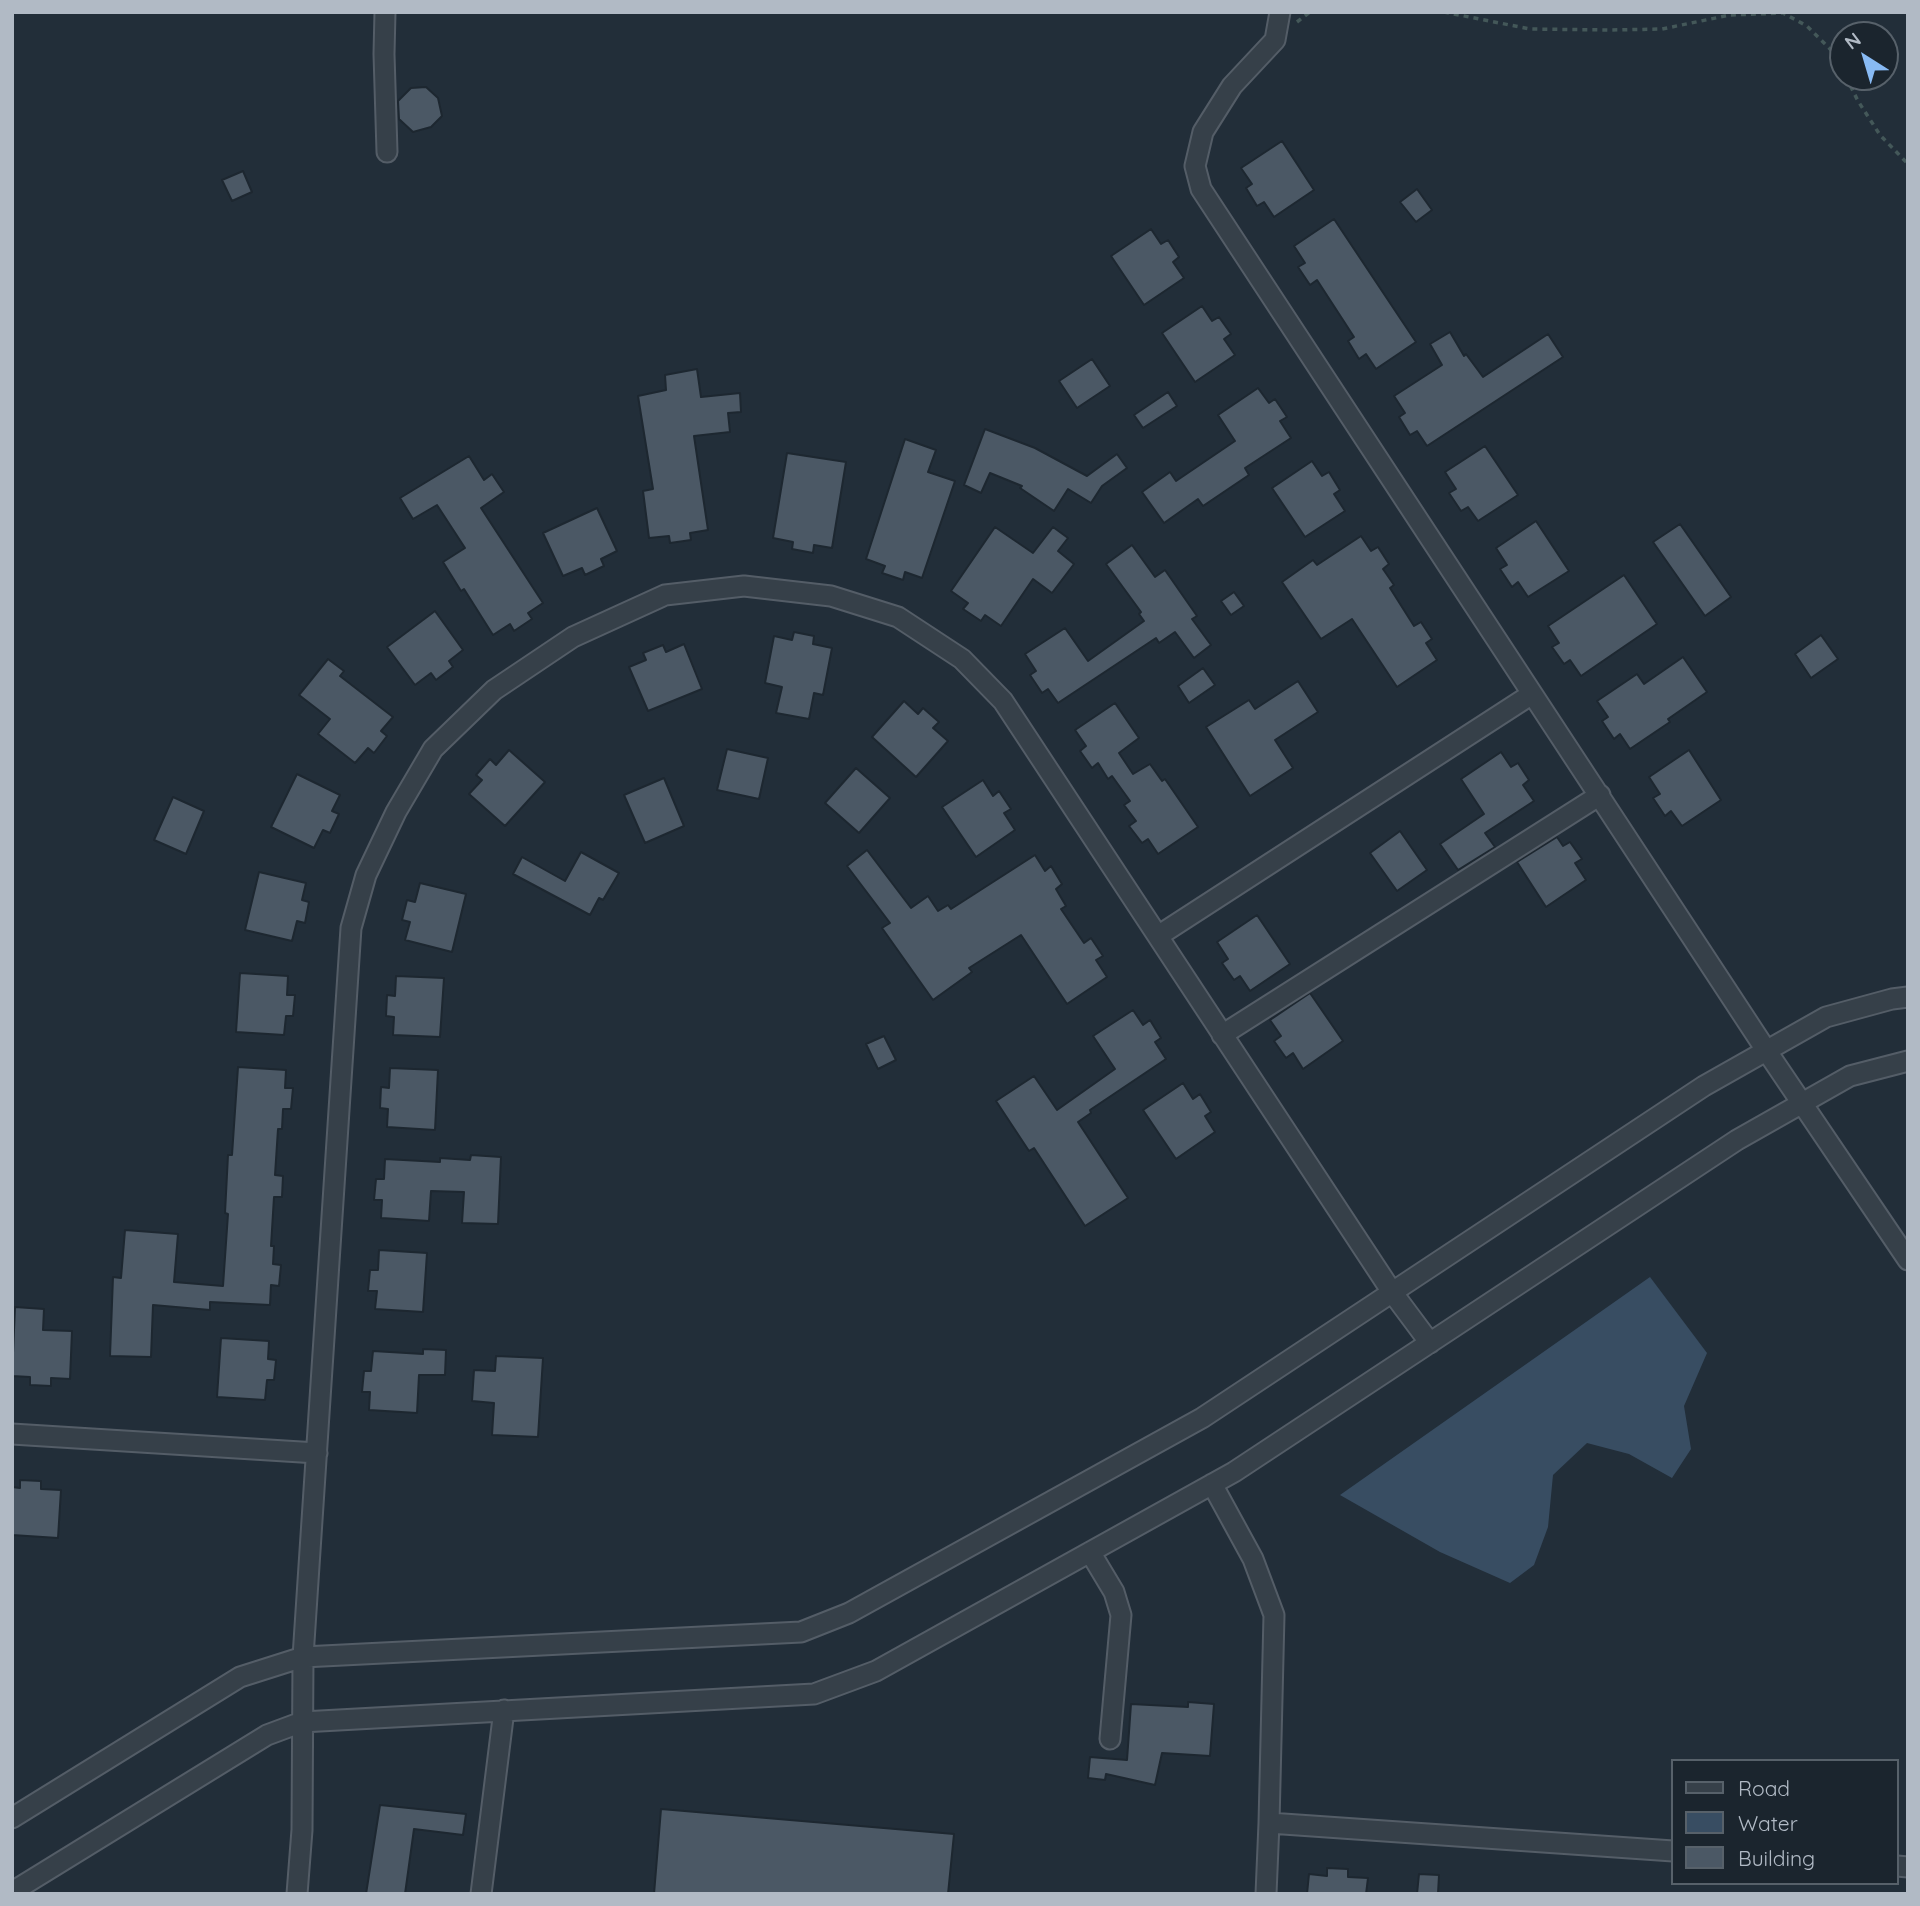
<!DOCTYPE html>
<html>
<head>
<meta charset="utf-8">
<style>
  body { margin:0 }
  #map { position:relative; width:1920px; height:1906px; overflow:hidden; background:#222e39; font-family:Quicksand,sans-serif }
  canvas { display:block }
  .frame { position:absolute; inset:0; border:14px solid #b1bac5; pointer-events:none }
  .legend { position:absolute; left:1671px; top:1759px; width:228px; height:126px; box-sizing:border-box; background:#1b252e; border:2px solid #57616a; margin:0; padding:9px 12px; list-style:none; font-size:21px; color:#b1bac5 }
  .legend li { display:flex; align-items:center; gap:14px; height:35px }
  .legend b { width:35px; border:2px solid #57616a }
  .north { position:absolute; left:1829px; top:21px; width:70px; height:70px; box-sizing:border-box; background:#1b252e; border:2px solid #57616a; border-radius:50%; rotate:323deg; font-size:19px; font-weight:700; line-height:28px; text-align:center; color:#b1bac5 }
  .north::after { content:''; display:block; margin:auto; width:24px; height:32px; background:#88baf4; clip-path:polygon(50% 0,100% 100%,50% 72%,0 100%) }
</style>
</head>
<body>
<div id="map">
<canvas width="1920" height="1906"></canvas>
<div class="frame"></div>
<ul class="legend">
<li><b style="height:9px;background:#364049"></b>Road</li>
<li><b style="height:19px;background:#384d62"></b>Water</li>
<li><b style="height:19px;background:#4b5865"></b>Building</li>
</ul>
<div class="north">N</div>
</div>
<script>
const ctx = document.querySelector('canvas').getContext('2d');
ctx.lineJoin = 'round';
function fillPath(path, color) {
  ctx.fillStyle = color;
  ctx.fill(path, 'evenodd');
}
function toPath(rows) {
  const path = new Path2D();
  for (const r of rows) {
    path.moveTo(r[0], r[1]);
    for (let i = 2; i < r.length; i += 2) path.lineTo(r[i], r[i + 1]);
  }
  return path;
}
function strokePath(path, color, width, dash) {
  ctx.strokeStyle = color;
  ctx.lineWidth = width;
  ctx.lineCap = dash ? 'butt' : 'round';
  ctx.setLineDash(dash || []);
  ctx.stroke(path);
}
fillPath(toPath([
  [1650,1277,1707,1353,1684,1406,1691,1449,1672,1478,1629,1454,1587,1443,1553,1475,1548,1527,1534,1565,1510,1583,1440,1552,1340,1495]
]), '#384d62');
const building = toPath([
  [426,87,438,98,442,116,431,127,413,132,399,119,398,101,411,88,426,87],
  [1282,141,1314,190,1274,217,1264,202,1257,206,1246,188,1252,184,1241,168,1282,141],
  [243,171,252,192,232,201,222,180,243,171],
  [1417,189,1432,210,1416,222,1400,202,1417,189],
  [1334,219,1416,342,1376,369,1366,354,1359,359,1348,341,1354,337,1343,320,1317,280,1310,285,1298,267,1305,263,1294,246,1334,219],
  [1151,229,1161,244,1168,240,1179,257,1173,262,1184,278,1144,305,1111,256,1151,229],
  [1202,306,1212,321,1219,317,1231,334,1224,339,1235,355,1195,382,1162,333,1202,306],
  [1450,332,1464,356,1466,354,1483,377,1548,334,1563,357,1427,446,1417,431,1410,435,1399,417,1405,413,1394,396,1442,365,1430,344,1450,332],
  [1092,359,1110,386,1077,408,1059,381,1092,359],
  [697,369,701,397,740,393,741,412,728,413,730,432,694,436,708,530,690,533,691,540,670,543,669,536,649,538,643,491,653,489,638,396,666,390,665,375,697,369],
  [1258,388,1269,403,1275,399,1287,417,1280,421,1291,438,1245,468,1249,475,1203,506,1198,499,1164,523,1142,492,1170,472,1176,481,1235,441,1218,415,1258,388],
  [1168,392,1177,406,1143,428,1134,415,1168,392],
  [985,429,1035,448,1087,476,1117,454,1127,468,1102,486,1091,503,1068,489,1054,511,1020,488,1022,486,990,473,981,493,964,485,985,429],
  [905,439,936,450,928,472,955,481,922,578,905,572,903,580,882,573,885,566,866,559,905,439],
  [1485,446,1518,495,1478,521,1468,507,1461,511,1449,493,1456,489,1445,472,1485,446],
  [787,453,846,462,832,548,814,545,813,553,792,549,793,542,773,538,787,453],
  [469,456,484,480,492,474,504,492,481,508,543,603,528,613,532,619,514,631,510,624,493,635,464,589,461,591,443,562,465,548,437,505,413,519,400,498,469,456],
  [1312,461,1322,476,1329,472,1340,490,1334,494,1345,511,1305,537,1272,488,1312,461],
  [597,508,617,551,601,559,604,566,585,575,582,568,563,576,543,533,597,508],
  [1536,521,1569,571,1528,597,1518,582,1512,587,1500,569,1507,565,1496,548,1536,521],
  [1680,524,1731,597,1705,616,1653,542,1680,524],
  [995,527,1033,553,1053,527,1068,538,1058,551,1074,564,1052,593,1033,579,1001,626,985,615,981,621,963,609,968,603,951,591,995,527],
  [1361,536,1371,551,1378,547,1389,564,1383,569,1394,585,1390,588,1414,626,1421,622,1432,639,1426,643,1437,660,1397,687,1352,619,1321,639,1282,582,1313,560,1317,565,1361,536],
  [1132,545,1155,577,1165,570,1197,616,1192,619,1211,645,1194,658,1175,632,1159,643,1156,638,1058,703,1048,689,1042,693,1030,675,1036,671,1025,654,1065,628,1088,661,1144,621,1139,614,1141,612,1106,564,1132,545],
  [1624,575,1657,624,1581,676,1570,660,1564,664,1552,647,1559,643,1548,626,1624,575],
  [1234,592,1244,606,1231,615,1221,601,1234,592],
  [435,611,463,650,449,661,453,667,436,680,431,673,415,685,387,647,435,611],
  [794,632,814,636,813,644,832,648,823,695,814,693,809,719,776,713,782,687,765,683,774,636,792,640,794,632],
  [1821,635,1838,659,1811,678,1795,654,1821,635],
  [684,644,702,689,648,711,629,667,646,660,643,653,663,645,666,652,684,644],
  [1683,657,1707,692,1668,719,1670,722,1630,749,1620,734,1614,739,1602,721,1608,717,1597,701,1637,674,1644,684,1683,657],
  [328,659,344,671,340,676,393,717,381,731,387,736,374,753,368,748,355,763,318,734,330,719,299,695,328,659],
  [1203,668,1215,685,1189,703,1178,686,1203,668],
  [1298,681,1318,712,1275,740,1293,768,1250,796,1206,727,1249,700,1255,709,1298,681],
  [904,701,918,714,923,708,939,722,933,728,948,741,916,777,872,737,904,701],
  [1115,703,1139,738,1119,753,1133,774,1150,764,1162,781,1165,779,1198,827,1158,854,1148,839,1142,843,1129,826,1136,821,1124,805,1130,801,1112,776,1108,779,1098,763,1092,768,1080,751,1086,746,1075,730,1115,703],
  [727,749,768,758,759,799,717,790,727,749],
  [509,750,545,782,505,826,469,794,482,780,476,775,490,759,496,765,509,750],
  [1689,750,1721,800,1682,826,1671,811,1665,816,1653,798,1660,794,1649,777,1689,750],
  [1501,752,1511,767,1518,763,1529,780,1523,785,1534,801,1485,833,1495,847,1458,870,1440,844,1484,814,1461,779,1501,752],
  [856,768,890,798,859,833,825,803,856,768],
  [297,774,340,795,332,811,339,814,330,833,323,830,314,848,271,827,297,774],
  [664,778,684,826,645,843,624,795,664,778],
  [983,780,993,796,999,791,1011,809,1004,813,1015,830,976,857,942,807,983,780],
  [173,797,204,811,186,854,154,840,173,797],
  [1400,831,1427,870,1397,891,1370,853,1400,831],
  [1557,837,1563,846,1570,842,1582,859,1575,863,1586,880,1546,907,1517,862,1557,837],
  [867,850,911,908,928,896,938,911,948,905,951,909,1035,855,1045,871,1051,866,1062,884,1056,889,1066,906,1061,909,1084,943,1091,938,1103,956,1096,960,1107,977,1067,1004,1021,935,969,968,972,972,933,1000,882,928,890,923,847,866,867,850],
  [581,852,619,873,603,900,599,898,590,915,513,874,522,857,565,881,581,852],
  [259,872,306,883,302,900,309,902,305,923,297,921,292,941,245,930,259,872],
  [420,883,466,894,452,952,405,940,410,922,402,920,407,900,415,902,420,883],
  [1257,915,1290,964,1250,991,1240,976,1234,980,1222,963,1228,959,1217,942,1257,915],
  [240,973,288,976,287,995,295,995,293,1016,286,1016,284,1035,236,1032,240,973],
  [396,976,444,978,440,1037,393,1035,394,1017,386,1016,387,995,395,996,396,976],
  [1310,993,1343,1041,1303,1069,1293,1053,1286,1058,1274,1041,1281,1036,1270,1020,1310,993],
  [1133,1010,1143,1025,1150,1020,1161,1038,1155,1042,1166,1059,1090,1110,1091,1113,1078,1122,1128,1198,1085,1226,1034,1148,1029,1151,996,1101,1034,1076,1057,1110,1115,1069,1093,1036,1133,1010],
  [884,1036,896,1060,878,1069,866,1044,884,1036],
  [238,1067,286,1070,285,1088,293,1088,291,1109,283,1109,282,1129,278,1129,275,1175,283,1176,282,1197,274,1197,271,1246,274,1246,273,1264,281,1265,279,1286,271,1285,270,1305,210,1302,210,1310,153,1305,151,1357,110,1356,113,1277,121,1278,125,1230,178,1234,174,1282,223,1286,228,1214,225,1213,228,1155,232,1155,238,1067],
  [390,1068,438,1070,435,1130,387,1127,388,1109,380,1108,381,1087,389,1088,390,1068],
  [1183,1083,1193,1099,1200,1094,1211,1112,1205,1116,1215,1132,1176,1159,1143,1110,1183,1083],
  [471,1155,501,1157,498,1224,462,1223,464,1192,431,1191,429,1221,381,1218,382,1200,374,1200,376,1179,384,1179,385,1159,440,1162,440,1158,470,1160,471,1155],
  [379,1250,427,1253,423,1312,375,1309,377,1291,368,1291,370,1270,378,1270,379,1250],
  [15,1307,44,1309,43,1330,72,1331,70,1379,51,1378,51,1386,30,1385,30,1377,12,1376,15,1307],
  [221,1338,269,1341,268,1359,276,1360,274,1380,267,1380,265,1400,217,1397,221,1338],
  [423,1349,446,1350,445,1375,419,1375,417,1413,369,1410,370,1392,362,1392,364,1371,371,1371,373,1351,423,1354,423,1349],
  [496,1356,543,1358,538,1437,492,1435,494,1403,472,1401,474,1370,495,1371,496,1356],
  [20,1480,41,1481,41,1489,61,1490,58,1538,12,1535,12,1487,20,1488,20,1480],
  [1188,1702,1214,1704,1210,1756,1162,1753,1155,1785,1106,1774,1105,1780,1088,1778,1090,1757,1127,1760,1131,1704,1188,1707,1188,1702],
  [380,1805,466,1814,463,1835,414,1829,405,1894,366,1894,380,1805],
  [661,1809,954,1834,948,1894,654,1894,661,1809],
  [1327,1868,1348,1869,1348,1877,1368,1878,1366,1894,1307,1894,1309,1874,1327,1876,1327,1868],
  [1419,1874,1439,1875,1438,1894,1417,1894,1419,1874]
]);
fillPath(building, '#4b5865');
strokePath(building, '#1d2730', 2);
const minor = toPath([
  [385,12,384,54,387,152],
  [1280,12,1275,40,1232,86,1203,132,1195,166,1201,189,1766,1050,1908,1260],
  [1158,936,1532,694],
  [1222,1035,1600,795],
  [12,1434,317,1453],
  [1212,1484,1253,1559,1274,1615,1269,1823,1673,1851],
  [1090,1552,1114,1592,1121,1615,1110,1739],
  [12,1818,240,1677,303,1657,801,1632,849,1613,1202,1418,1704,1086,1826,1017,1892,999,1908,997],
  [1897,1866,1908,1867],
  [12,1892,267,1735,302,1722,814,1694,876,1671,1234,1472,1737,1140,1850,1076,1908,1061],
  [297,1894,302,1830,303,1657,351,928,366,875,396,812,433,749,494,690,573,637,665,595,744,586,831,596,898,617,962,659,1003,701,1392,1292,1430,1343],
  [481,1894,504,1710],
  [1266,1894,1269,1823]
]);
strokePath(minor, '#545d67', 23);
strokePath(toPath([
  [1444,12,1530,29,1610,30,1662,29,1730,15,1783,13,1807,26,1833,52,1843,72],
  [1297,22,1310,12],
  [1846,77,1858,101,1880,135,1908,164]
]), '#445859', 3.5, [5, 5]);
strokePath(minor, '#364049', 19);
</script>
</body>
</html>
